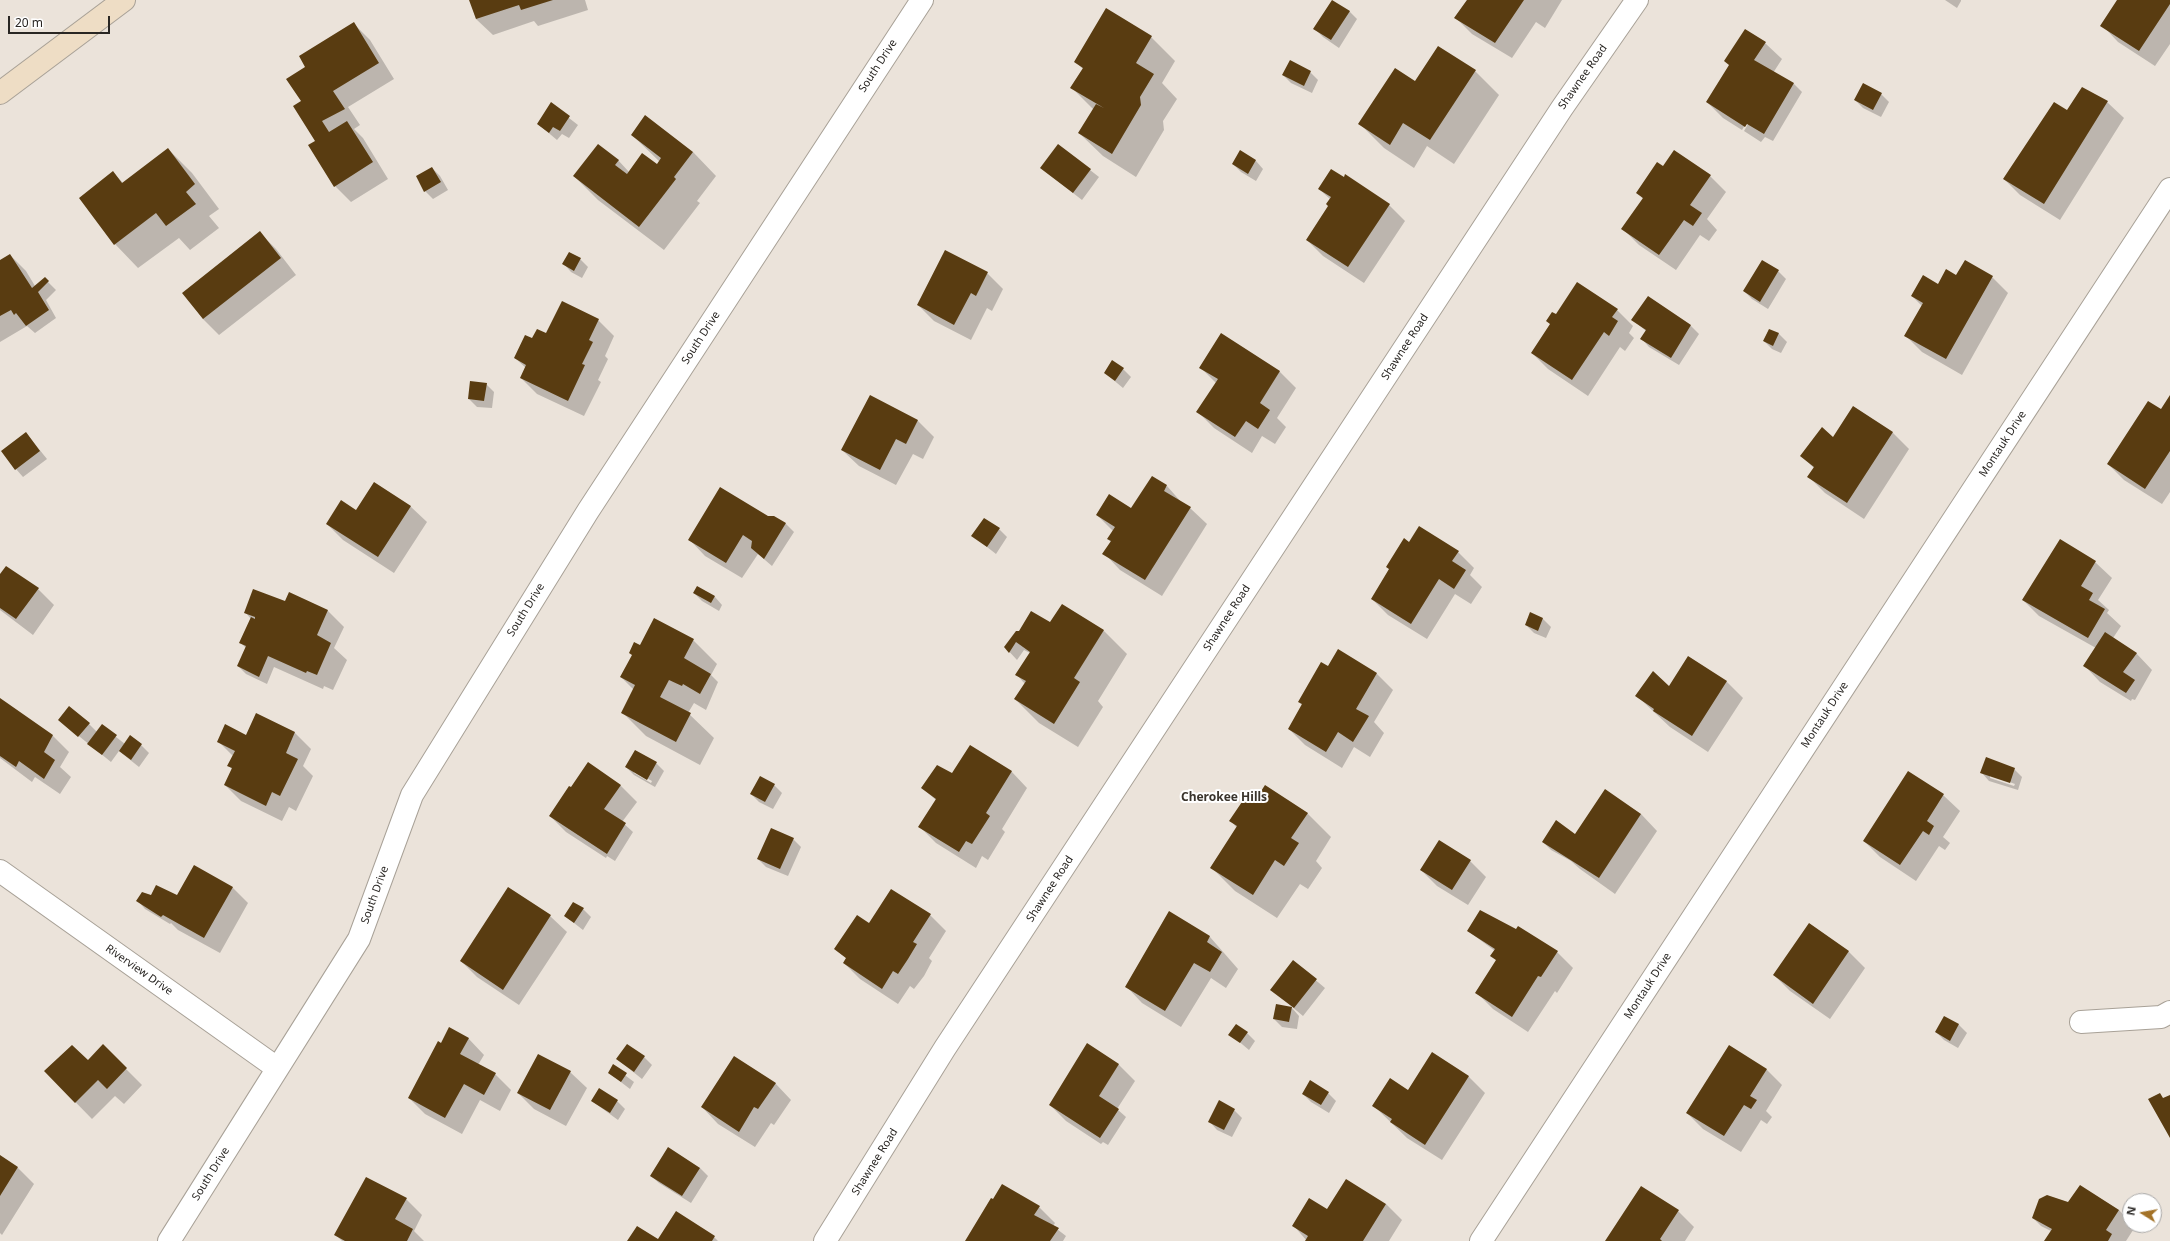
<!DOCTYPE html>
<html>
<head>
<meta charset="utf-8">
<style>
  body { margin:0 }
  #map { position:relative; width:2170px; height:1241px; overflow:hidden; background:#ebe3da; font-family:"Noto Sans",sans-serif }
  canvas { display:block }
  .north { position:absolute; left:2122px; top:1193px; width:40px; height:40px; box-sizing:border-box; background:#fff; border:1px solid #a9a8a7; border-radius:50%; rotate:281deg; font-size:11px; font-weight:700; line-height:16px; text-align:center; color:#292623 }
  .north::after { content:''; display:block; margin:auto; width:14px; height:18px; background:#a37227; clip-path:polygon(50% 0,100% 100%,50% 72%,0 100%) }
  .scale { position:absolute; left:8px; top:16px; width:102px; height:18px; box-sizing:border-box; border:2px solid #292623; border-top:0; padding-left:5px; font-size:12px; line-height:14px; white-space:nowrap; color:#292623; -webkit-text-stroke:3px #fff; paint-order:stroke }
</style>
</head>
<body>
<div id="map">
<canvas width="2170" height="1241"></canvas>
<div class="north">N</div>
<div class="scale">20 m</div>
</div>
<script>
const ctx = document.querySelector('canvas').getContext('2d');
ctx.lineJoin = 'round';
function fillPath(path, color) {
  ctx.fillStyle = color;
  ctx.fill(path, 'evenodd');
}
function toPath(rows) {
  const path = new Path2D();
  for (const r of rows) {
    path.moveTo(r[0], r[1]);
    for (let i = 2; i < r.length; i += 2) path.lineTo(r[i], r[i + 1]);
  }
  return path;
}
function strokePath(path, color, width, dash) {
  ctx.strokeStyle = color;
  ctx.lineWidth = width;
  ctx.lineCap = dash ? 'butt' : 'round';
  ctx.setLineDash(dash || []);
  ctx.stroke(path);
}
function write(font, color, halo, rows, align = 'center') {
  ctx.font = font + ' "Noto Sans",sans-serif';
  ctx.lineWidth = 4;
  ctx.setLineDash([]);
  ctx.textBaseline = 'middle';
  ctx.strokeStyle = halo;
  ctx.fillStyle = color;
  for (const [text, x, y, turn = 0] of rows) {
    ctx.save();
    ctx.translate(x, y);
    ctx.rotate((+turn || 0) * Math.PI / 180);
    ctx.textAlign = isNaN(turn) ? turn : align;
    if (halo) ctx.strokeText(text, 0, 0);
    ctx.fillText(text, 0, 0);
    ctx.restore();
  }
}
fillPath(toPath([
  [470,0,585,0,588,10,538,26,534,21,493,35,476,19],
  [1467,0,1562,0,1545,28,1536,22,1512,58,1472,34,1455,17],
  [1945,0,1961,0,1961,1,1957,8],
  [2119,0,2170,0,2170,44,2155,66,2118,42,2102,25],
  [1349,11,1357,19,1339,48,1323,37,1315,29],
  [354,24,370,40,394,79,348,107,360,125,354,129,363,138,388,179,351,202,335,186,302,101],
  [1151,37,1175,61,1162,83,1177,99,1163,121,1164,130,1136,177,1103,156,1079,133,1094,110,1071,87,1083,69,1075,61],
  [1765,43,1782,59,1773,73,1794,84,1802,92,1773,141,1765,137,1761,142,1744,131,1748,124,1747,122,1742,130,1723,118,1707,102],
  [1475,71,1499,95,1454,164,1427,146,1414,168,1384,148,1360,124],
  [1310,72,1318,80,1312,93,1291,83,1283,75],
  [2082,89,2107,102,2124,118,2060,220,2020,195,2004,179,2068,111],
  [1881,94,1889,102,1881,117,1863,108,1855,100],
  [551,104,578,125,569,138,562,134,557,140,538,124],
  [632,135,693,152,716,176,697,201,700,203,664,250,598,200,574,176,618,160,629,172,657,165,660,162],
  [1058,145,1099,177,1082,200,1041,168],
  [168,149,192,173,219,209,209,216,219,228,190,250,179,238,138,268,115,244,113,172,123,183],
  [1241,152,1256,161,1263,169,1256,181,1241,172,1233,164],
  [1663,167,1710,176,1726,192,1707,219,1717,230,1709,241,1700,235,1676,270,1639,245,1623,229,1643,199,1638,193],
  [432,168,440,176,448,190,433,199,425,191],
  [1319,189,1389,205,1405,221,1364,283,1323,256,1307,240,1329,206,1330,199],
  [260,233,276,249,296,275,219,335,203,319,183,293],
  [10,255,26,271,35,286,45,279,56,290,46,300,56,318,35,333,27,326,0,342,0,261],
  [580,259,588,267,582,278,571,272,564,264],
  [1778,271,1786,279,1768,309,1752,299,1744,291],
  [987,273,1003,289,992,311,987,308,971,340,934,321,918,305],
  [1956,276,1992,277,2008,293,1962,375,1922,352,1906,336,1922,306,1912,296],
  [1648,297,1691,326,1699,334,1679,365,1649,347,1642,339,1646,331,1633,320],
  [1617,310,1633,326,1629,333,1634,338,1625,351,1620,347,1588,396,1548,369,1532,353,1556,316],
  [598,320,614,336,605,356,608,359,598,380,601,382,584,416,537,394,521,378,526,368,515,358,546,335],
  [1769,330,1779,334,1787,342,1781,353,1772,349,1764,341],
  [1222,335,1280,372,1296,388,1277,418,1286,427,1275,444,1262,436,1252,453,1214,428,1198,412,1216,383,1200,367],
  [1123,369,1131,377,1123,388,1105,373],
  [486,384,494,392,492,408,477,407,469,399],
  [870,396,918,421,934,437,923,459,913,454,896,485,859,466,842,450],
  [2170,397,2170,492,2162,504,2124,480,2108,464,2161,411],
  [1854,407,1893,433,1909,449,1864,519,1825,493,1809,477,1814,468,1801,456,1833,438],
  [26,433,47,459,23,477,16,469],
  [1167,486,1182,503,1190,508,1207,524,1162,596,1120,570,1104,553,1111,542,1108,539,1113,531,1097,515,1132,510],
  [410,506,427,522,394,573,343,540,327,524,357,511],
  [768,517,773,517,786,524,794,532,772,566,758,554,742,578,705,556,689,539],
  [999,529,1007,537,996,554,973,536],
  [1410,543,1458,552,1474,568,1470,575,1482,587,1471,604,1455,594,1427,639,1388,615,1372,599,1390,570,1387,567],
  [2095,562,2112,578,2098,600,2109,610,2107,613,2121,626,2113,638,2136,653,2152,670,2135,700,2132,699,2131,701,2100,682,2084,665,2096,648,2039,616,2023,600],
  [6,567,38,589,54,605,33,635,0,610,0,576],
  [697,588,715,597,722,605,719,611,702,601,694,593],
  [289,594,328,611,344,627,334,648,347,660,333,690,324,686,323,689,274,667,267,684,246,674,238,666,246,648,241,643,251,619,245,612,285,603],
  [1531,614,1543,619,1551,627,1546,638,1534,633,1526,625],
  [1050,624,1103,630,1127,654,1098,701,1103,707,1078,747,1039,723,1015,699,1025,684,1017,675,1030,653,1024,650,1017,660,1005,647],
  [693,640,717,664,711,675,718,682,706,710,694,703,688,713,714,738,700,765,646,736,622,712,634,690,621,677,640,646],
  [1338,651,1377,674,1393,690,1374,722,1384,733,1370,757,1354,747,1342,768,1305,745,1289,729,1303,706,1299,702,1328,667],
  [1689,657,1727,682,1743,698,1708,752,1670,727,1637,696,1669,688],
  [0,699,53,736,69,752,60,767,71,777,60,794,35,777,32,782,0,758],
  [257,714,295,733,311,749,303,766,313,776,296,811,289,807,282,821,241,801,225,785,232,769,228,765,233,756,218,741,246,736],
  [59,720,89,724,97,732,102,726,125,744,141,745,149,753,139,767,119,751,111,762],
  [636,751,656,763,664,771,655,787,634,775,626,767],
  [634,771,652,781,651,783,634,773],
  [589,764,621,786,637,802,622,822,633,832,615,861,607,856,606,858,566,832,550,816],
  [2014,769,2022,777,2018,790,1989,781,1982,773],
  [1990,775,2015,784,2014,786,1990,778],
  [1011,771,1027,788,1002,829,1005,832,988,860,982,856,976,868,936,843,920,827,936,800,922,788],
  [1908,773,1943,795,1960,811,1943,837,1950,843,1945,850,1939,846,1916,881,1880,857,1864,841],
  [774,785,782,793,773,809,759,802,751,794],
  [1605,791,1641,814,1657,831,1615,894,1580,869,1571,861,1551,850,1543,842,1575,836],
  [1255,804,1307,813,1331,837,1316,861,1322,868,1308,889,1300,884,1277,918,1235,891,1211,867,1237,828,1231,821],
  [793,839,801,847,788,876,766,867,758,859],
  [1470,861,1486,877,1468,905,1437,886,1421,870],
  [232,887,248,903,220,953,178,930,171,923,170,924,145,909,138,901],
  [508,889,550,916,567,932,519,1005,477,977,461,961],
  [583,909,591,917,583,930,565,916],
  [1169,912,1210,937,1238,969,1226,988,1211,978,1181,1027,1142,1003,1126,986],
  [930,915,946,931,929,958,932,961,924,976,914,989,910,986,898,1004,860,979,844,963,847,959,835,949,869,924],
  [1810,924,1849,952,1865,968,1830,1019,1790,991,1774,975],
  [1468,931,1557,952,1573,968,1557,993,1555,991,1528,1032,1493,1009,1476,992,1497,961,1492,956,1495,951],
  [1294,962,1325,988,1303,1016,1272,990],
  [1292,1008,1299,1016,1297,1029,1282,1027,1274,1019],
  [1945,1017,1959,1025,1967,1033,1958,1048,1944,1040,1936,1032],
  [1247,1033,1255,1041,1249,1050,1230,1034],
  [468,1038,484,1055,478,1065,495,1074,511,1090,500,1111,480,1100,462,1134,425,1114,409,1098,441,1044],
  [1087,1045,1119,1065,1135,1081,1117,1109,1126,1117,1108,1145,1103,1142,1101,1144,1066,1121,1050,1105],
  [103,1046,142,1085,124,1104,115,1096,92,1119,45,1071,88,1061],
  [1432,1054,1469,1077,1485,1093,1442,1160,1407,1138,1374,1106,1408,1091],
  [644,1057,652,1065,642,1079,617,1059],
  [613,1066,634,1082,630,1089,609,1073],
  [1766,1069,1782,1085,1766,1111,1772,1117,1767,1124,1761,1120,1741,1152,1703,1129,1687,1113],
  [570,1072,587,1088,566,1126,534,1109,518,1093],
  [775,1083,791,1100,774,1125,771,1123,755,1147,718,1124,702,1107],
  [1328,1093,1336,1101,1329,1113,1311,1102,1303,1094],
  [592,1101,617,1101,625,1109,618,1120],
  [1234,1110,1242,1118,1232,1137,1217,1130,1210,1122],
  [668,1148,700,1168,708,1176,691,1203,659,1183,651,1176],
  [0,1157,18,1168,34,1184,2,1235,0,1233],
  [2080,1186,2119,1210,2130,1222,2130,1225,2135,1227,2126,1241,2045,1241,2051,1231,2041,1226,2033,1218,2068,1203],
  [406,1199,422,1215,414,1231,424,1241,342,1241,336,1235],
  [1386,1204,1402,1220,1389,1241,1307,1241,1294,1226,1327,1210],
  [1039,1207,1055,1223,1053,1226,1066,1236,1063,1241,966,1241],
  [1678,1211,1694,1227,1685,1241,1606,1241],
  [714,1237,718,1241,629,1241,658,1241]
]), '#0003');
fillPath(toPath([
  [469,0,553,0,521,10,519,5,476,19],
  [1332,0,1350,11,1331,40,1313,29],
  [1467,0,1524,0,1495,43,1454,18],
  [2117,0,2170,0,2170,4,2139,51,2100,26],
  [1106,8,1152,36,1136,63,1154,74,1140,97,1141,105,1112,154,1078,133,1096,104,1104,108,1070,88,1083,68,1074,62],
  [354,22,379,63,333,91,345,109,322,121,329,132,347,121,373,162,334,187,308,145,315,141,293,106,301,101,286,79,305,67,299,56],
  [1745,29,1766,42,1754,60,1794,83,1764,134,1747,124,1745,127,1706,102,1729,65,1724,61],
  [1438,46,1476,70,1430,140,1403,123,1390,145,1358,124,1395,68,1415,81],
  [1290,60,1311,71,1304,86,1282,75],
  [1863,83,1882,93,1873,110,1854,100],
  [2082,87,2108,101,2044,204,2003,179,2054,102,2067,110],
  [551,102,570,116,560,131,553,127,549,133,537,124],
  [645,115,693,152,674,177,676,179,639,227,573,176,598,144,619,160,615,165,627,174,642,153,657,164,661,158,631,135],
  [1058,144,1091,169,1073,193,1040,168],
  [168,148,195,184,186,192,196,204,166,226,156,213,114,245,79,198,113,171,122,183],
  [1240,150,1256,160,1248,174,1232,164],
  [1674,150,1711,175,1690,205,1702,213,1693,226,1684,220,1659,255,1621,229,1643,198,1636,193,1657,162,1663,166],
  [432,167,441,182,424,192,416,176],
  [1331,169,1344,177,1345,174,1390,204,1348,267,1306,240,1328,206,1326,204,1331,197,1318,189],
  [260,231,281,258,203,319,182,293],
  [945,250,988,272,976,296,971,293,954,325,917,305],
  [569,252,581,258,574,271,562,264],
  [10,254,32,288,45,277,49,281,38,292,49,310,26,326,16,313,14,315,11,310,0,316,0,260],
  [1762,260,1779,270,1760,302,1743,291],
  [1965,260,1993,276,1946,359,1904,336,1923,303,1911,296,1923,275,1938,284,1946,269,1956,275],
  [1577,282,1618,309,1612,317,1618,321,1609,336,1604,332,1572,380,1531,353,1550,324,1546,321,1552,312,1556,314],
  [1648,296,1691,325,1671,358,1640,339,1646,330,1631,320],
  [562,301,599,319,589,340,593,342,582,364,585,365,568,401,520,378,526,365,514,358,525,335,532,338,537,329,546,333],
  [1769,329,1779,333,1773,346,1763,341],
  [1221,333,1280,371,1260,403,1270,410,1258,429,1246,421,1235,437,1196,412,1218,379,1199,368],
  [1112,360,1124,368,1115,381,1104,373],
  [470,381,487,383,484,401,468,399],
  [870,395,918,420,906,444,896,439,880,470,841,450],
  [2170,395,2170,451,2145,489,2107,464,2148,401,2161,409],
  [1853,406,1893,432,1847,503,1807,477,1814,467,1800,456,1822,427,1833,437],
  [26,432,40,451,15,470,1,451],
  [1152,476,1167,485,1164,491,1191,507,1145,580,1102,554,1111,541,1107,539,1115,527,1096,515,1109,494,1131,508],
  [374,482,411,506,378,557,326,524,341,500,356,510],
  [720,487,768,516,774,516,786,523,764,559,751,548,752,541,743,535,726,563,688,540],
  [984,518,1000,528,987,547,971,536],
  [1419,526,1459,551,1452,561,1466,570,1454,589,1439,579,1411,624,1371,599,1389,569,1386,567,1404,538,1409,542],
  [2060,539,2096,561,2081,586,2093,593,2089,600,2105,609,2088,638,2022,600],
  [6,566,39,588,16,619,0,608,0,574],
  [697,586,715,596,711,603,693,593],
  [253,589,285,601,289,592,328,610,317,635,331,643,317,675,307,671,306,673,268,656,259,677,237,666,246,646,239,643,251,617,255,619,255,617,244,613],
  [1062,604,1104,630,1074,678,1080,682,1054,724,1014,699,1026,681,1015,675,1030,652,1016,642,1009,653,1004,647,1016,631,1019,631,1031,611,1050,622],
  [1530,612,1543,618,1538,631,1525,625],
  [654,618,694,639,684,658,711,674,700,694,683,684,682,686,669,680,660,697,691,713,676,742,621,713,635,685,620,677,632,655,629,653,634,642,640,645],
  [2105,632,2137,653,2123,672,2135,680,2126,693,2083,666],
  [1338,649,1377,673,1356,709,1369,716,1353,742,1338,732,1326,752,1288,729,1302,704,1298,702,1321,662,1328,666],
  [1688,656,1727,681,1692,736,1653,711,1654,709,1635,696,1653,671,1669,686],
  [0,698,53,735,44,752,55,760,44,779,19,761,16,767,0,756],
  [69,706,90,723,78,737,58,720],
  [256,713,295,732,286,753,298,759,280,796,272,792,266,806,224,785,232,768,227,766,235,751,217,742,225,724,246,735],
  [102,724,117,735,102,755,87,744],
  [130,735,142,744,131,760,119,751],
  [970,745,1012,771,986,813,990,816,972,844,966,841,959,852,918,827,936,799,921,788,937,765,952,773],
  [635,750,657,762,647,780,625,767],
  [1986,757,2015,768,2010,783,1980,773],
  [588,762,621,785,604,809,626,823,607,854,549,816,569,786,571,787],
  [1908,771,1944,794,1927,821,1934,826,1929,835,1923,831,1900,865,1863,841],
  [760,776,775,784,765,802,750,794],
  [1265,785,1308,813,1291,838,1299,843,1284,866,1275,860,1253,895,1210,868,1237,826,1229,821,1246,796,1254,802],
  [1605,789,1641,814,1599,878,1542,842,1556,820,1575,834],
  [771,828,794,838,780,869,757,859],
  [1439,840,1471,860,1452,890,1420,870],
  [194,865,233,887,204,938,163,915,161,917,136,901,142,892,151,895,156,885,177,895],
  [508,887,551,915,503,990,460,961],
  [891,889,931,914,913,942,917,944,908,959,898,974,893,971,882,989,843,963,846,958,834,949,857,915,869,923],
  [573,902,584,908,574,923,564,916],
  [1480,910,1516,929,1518,926,1558,951,1541,977,1538,976,1512,1017,1475,993,1496,960,1490,956,1495,949,1467,931],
  [1169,911,1210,936,1207,942,1222,952,1210,972,1194,963,1165,1011,1125,987],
  [1809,923,1849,951,1813,1004,1773,975],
  [1293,960,1317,979,1294,1008,1270,990],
  [1276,1004,1292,1007,1289,1022,1273,1019],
  [1944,1016,1959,1024,1950,1041,1935,1032],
  [1236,1024,1248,1032,1240,1043,1228,1035],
  [449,1027,469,1038,460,1054,496,1073,484,1095,464,1084,445,1118,408,1098,438,1041,441,1043],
  [1087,1043,1119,1064,1099,1096,1119,1109,1100,1138,1049,1105],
  [103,1044,127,1068,107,1089,98,1080,75,1103,44,1071,72,1045,88,1060],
  [627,1044,645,1056,634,1072,616,1059],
  [1729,1045,1767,1069,1750,1096,1757,1100,1751,1109,1744,1105,1724,1136,1686,1113],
  [1432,1052,1469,1076,1425,1145,1390,1122,1392,1119,1372,1106,1390,1078,1408,1090],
  [538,1054,571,1071,550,1110,517,1093],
  [734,1056,776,1083,758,1109,754,1107,739,1132,701,1107],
  [613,1064,627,1073,621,1082,608,1073],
  [1310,1080,1329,1092,1321,1105,1302,1094],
  [599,1088,618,1100,610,1113,591,1101],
  [2160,1093,2163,1098,2170,1095,2170,1138,2148,1099],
  [1219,1100,1235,1109,1224,1130,1208,1122],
  [668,1147,700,1168,682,1196,650,1176],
  [0,1155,18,1167,0,1196],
  [366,1177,407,1198,395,1219,413,1229,407,1241,345,1241,334,1235],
  [1346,1179,1386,1204,1363,1241,1305,1241,1308,1236,1292,1226,1309,1198,1327,1209],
  [1002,1184,1040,1206,1034,1215,1059,1228,1050,1241,965,1241,991,1198,993,1199],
  [2080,1185,2119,1210,2106,1230,2112,1234,2108,1241,2044,1241,2052,1229,2032,1218,2039,1199,2047,1195,2068,1202],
  [1641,1186,1679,1210,1660,1239,1662,1241,1605,1241],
  [676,1211,715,1236,712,1241,627,1241,637,1226,658,1239]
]), '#593c11');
const street = toPath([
  [0,871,277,1068],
  [2081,1022,2161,1017,2170,1012],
  [169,1241,359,939,412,795,588,511,922,0],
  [825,1241,945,1048,1562,108,1637,0],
  [1481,1241,2170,189]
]);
const secondary = toPath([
  [0,93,124,0]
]);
strokePath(street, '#a8a197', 24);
strokePath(secondary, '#a8a197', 24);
strokePath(street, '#fff', 22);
strokePath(secondary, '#eeddc5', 22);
write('11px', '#292623', '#fff', [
  ["South Drive",878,66,-57],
  ["Shawnee Road",1583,77,-55],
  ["South Drive",701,338,-57],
  ["Shawnee Road",1405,347,-57],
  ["Montauk Drive",2003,444,-57],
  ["South Drive",526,610,-58],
  ["Shawnee Road",1227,618,-57],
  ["Montauk Drive",1825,715,-57],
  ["Shawnee Road",1050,889,-57],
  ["South Drive",375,895,-70],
  ["Riverview Drive",139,970,35],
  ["Montauk Drive",1648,986,-57],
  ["Shawnee Road",875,1162,-58],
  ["South Drive",211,1174,-58]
]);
write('bold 12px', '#3a342c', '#fff', [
  ["Cherokee Hills",1224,798]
]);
</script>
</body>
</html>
